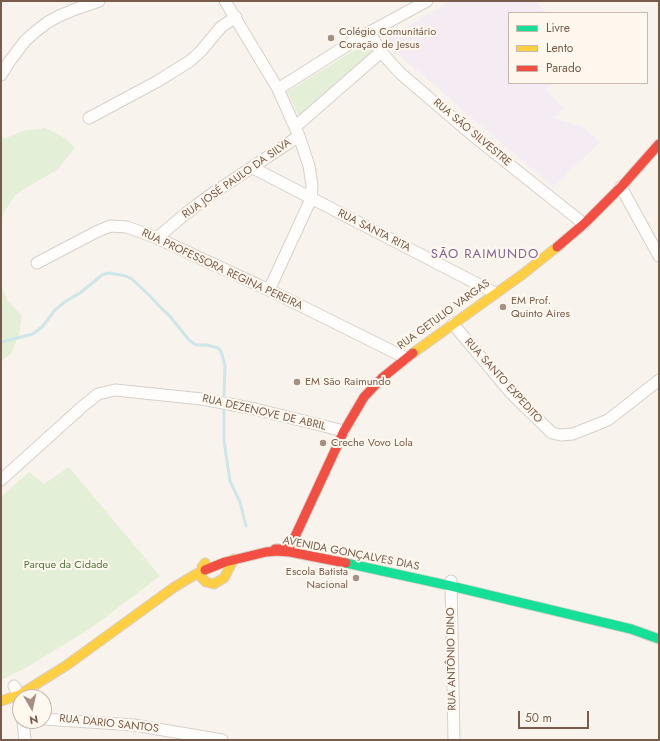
<!DOCTYPE html>
<html>
<head>
<meta charset="utf-8">
<style>
  body { margin:0 }
  #map { position:relative; width:660px; height:741px; overflow:hidden; background:#f8f3ec; font-family:Jost,sans-serif }
  canvas { display:block }
  .frame { position:absolute; inset:0; border:2px solid #785b4a; pointer-events:none }
  .legend { position:absolute; left:508px; top:12px; width:140px; height:72px; box-sizing:border-box; background:#fff8ee; border:1px solid #c9b9ac; margin:0; padding:5px 7px; list-style:none; font-size:12px; color:#785b4a }
  .legend li { display:flex; align-items:center; gap:8px; height:20px }
  .legend b { width:20px; border:1px solid #c9b9ac }
  .north { position:absolute; left:12px; top:689px; width:40px; height:40px; box-sizing:border-box; background:#fff8ee; border:1px solid #c9b9ac; border-radius:50%; rotate:171deg; font-size:11px; font-weight:700; line-height:16px; text-align:center; color:#785b4a }
  .north::after { content:''; display:block; margin:auto; width:14px; height:18px; background:#a59083; clip-path:polygon(50% 0,100% 100%,50% 72%,0 100%) }
  .scale { position:absolute; left:518px; top:711px; width:71px; height:18px; box-sizing:border-box; border:2px solid #785b4a; border-top:0; padding-left:5px; font-size:12px; line-height:14px; white-space:nowrap; color:#785b4a; -webkit-text-stroke:3px #fff8ee; paint-order:stroke }
</style>
</head>
<body>
<div id="map">
<canvas width="660" height="741"></canvas>
<div class="frame"></div>
<ul class="legend">
<li><b style="height:5px;background:#16e098"></b>Livre</li>
<li><b style="height:5px;background:#ffcf43"></b>Lento</li>
<li><b style="height:5px;background:#f24e42"></b>Parado</li>
</ul>
<div class="north">N</div>
<div class="scale">50 m</div>
</div>
<script>
const ctx = document.querySelector('canvas').getContext('2d');
ctx.lineJoin = 'round';
function fillPath(path, color) {
  ctx.fillStyle = color;
  ctx.fill(path, 'evenodd');
}
function toPath(rows) {
  const path = new Path2D();
  for (const r of rows) {
    path.moveTo(r[0], r[1]);
    for (let i = 2; i < r.length; i += 2) path.lineTo(r[i], r[i + 1]);
  }
  return path;
}
function strokePath(path, color, width, dash) {
  ctx.strokeStyle = color;
  ctx.lineWidth = width;
  ctx.lineCap = dash ? 'butt' : 'round';
  ctx.setLineDash(dash || []);
  ctx.stroke(path);
}
function write(font, color, halo, rows, align = 'center') {
  ctx.font = font + ' Jost,sans-serif';
  ctx.lineWidth = 4;
  ctx.setLineDash([]);
  ctx.textBaseline = 'middle';
  ctx.strokeStyle = halo;
  ctx.fillStyle = color;
  for (const [text, x, y, turn = 0] of rows) {
    ctx.save();
    ctx.translate(x, y);
    ctx.rotate((+turn || 0) * Math.PI / 180);
    ctx.textAlign = isNaN(turn) ? turn : align;
    if (halo) ctx.strokeText(text, 0, 0);
    ctx.fillText(text, 0, 0);
    ctx.restore();
  }
}
fillPath(toPath([
  [451,1,535,1,547,13,509,13,509,83,553,83,545,90,564,109,552,118,581,126,600,142,553,187,383,41]
]), '#f4ebf3');
fillPath(toPath([
  [368,42,374,52,299,116,287,92],
  [45,128,65,138,75,148,58,169,16,194,4,212,1,222,1,138,6,138,23,131],
  [1,285,8,301,22,316,19,334,11,354,1,361],
  [69,467,160,576,91,628,29,666,1,680,1,497,29,472,44,484]
]), '#e4efd7');
strokePath(toPath([
  [1,342,33,334,42,327,55,310,66,301,80,293,102,275,109,273,126,276,132,279,150,296,162,309,169,315,189,340,196,345,207,345,218,348,221,351,225,366,224,395],
  [224,411,224,441,230,481,240,502,246,526]
]), '#cde6e8', 3);
const street = toPath([
  [225,1,278,89,299,136,309,166,312,185,311,199,269,290],
  [370,33,381,52,400,73,476,138,584,224],
  [1,75,9,62,25,41,35,32,48,22,59,16,76,9,99,1],
  [278,89,357,39,427,1],
  [89,118,158,81,190,61,201,51,221,27,236,17],
  [295,127,381,52],
  [253,168,495,293],
  [621,187,659,256],
  [157,238,184,215,206,198,299,136],
  [37,263,96,232,110,226,127,227,157,238,269,290,406,358],
  [453,324,511,393,552,433,561,435,573,434,608,420,659,380],
  [1,480,83,406,98,394,115,390,202,399,255,409,344,431],
  [451,581,454,740],
  [14,686,19,695,20,704],
  [44,719,134,725,222,740],
  [23,721,25,740]
]);
const fast = toPath([
  [346,563,451,586,631,629,659,639]
]);
const slow = toPath([
  [413,353,523,274,557,247],
  [205,563,202,567,201,577,206,582,214,584,224,578,234,559],
  [1,701,19,695,67,665,173,588,196,574,205,570]
]);
const jam = toPath([
  [557,247,584,224,621,187,659,144],
  [275,549,285,549,289,547,292,543,344,431,364,397,382,378,413,353],
  [205,570,225,562,266,552,277,551,290,552,346,563]
]);
strokePath(street, '#d7d0ca', 13);
strokePath(fast, '#d8d0c8', 11);
strokePath(slow, '#d8d0c8', 11);
strokePath(jam, '#d8d0c8', 11);
strokePath(street, '#fefdfc', 11);
strokePath(fast, '#16e098', 9);
strokePath(slow, '#ffcf43', 9);
strokePath(jam, '#f24e42', 9);
for (const [x, y, r, color] of [
  [331,38,4,"#a59083"],
  [503,307,4,"#a59083"],
  [297,382,4,"#a59083"],
  [323,443,4,"#a59083"],
  [356,578,4,"#a59083"]
]) {
  const dot = new Path2D();
  dot.arc(x, y, r, 0, 2 * Math.PI);
  ctx.fillStyle = color;
  ctx.fill(dot);
  strokePath(dot, '#fff8ee', 1.5);
}
write('11px', '#785b4a', '#fff8ee', [
  ["Colégio Comunitário",339,32],
  ["Coração de Jesus",339,45],
  ["EM Prof.",511,301],
  ["Quinto Aires",511,314],
  ["EM São Raimundo",305,382],
  ["Creche Vovo Lola",331,443],
  ["Escola Batista",348,572,"right"],
  ["Nacional",348,585,"right"]
], 'left');
write('11px', '#785b4a', '#fff8ee', [
  ["RUA SÃO SILVESTRE",472,133,40],
  ["RUA JOSÉ PAULO DA SILVA",237,179,-35],
  ["RUA SANTA RITA",374,231,27],
  ["RUA PROFESSORA REGINA PEREIRA",222,270,25],
  ["RUA GETULIO VARGAS",444,315,-36],
  ["RUA SANTO EXPEDITO",503,381,48],
  ["RUA DEZENOVE DE ABRIL",264,413,13],
  ["AVENIDA GONÇALVES DIAS",351,554,11],
  ["RUA ANTÔNIO DINO",452,659,-91],
  ["RUA DARIO SANTOS",109,724,6]
]);
write('11px', '#50783f', '#fff8ee', [
  ["Parque da Cidade",66,565]
]);
ctx.letterSpacing = '1px';
write('13px', '#836294', '#fff8ee', [
  ["SÃO RAIMUNDO",485,255]
]);
ctx.letterSpacing = '0px';
</script>
</body>
</html>
